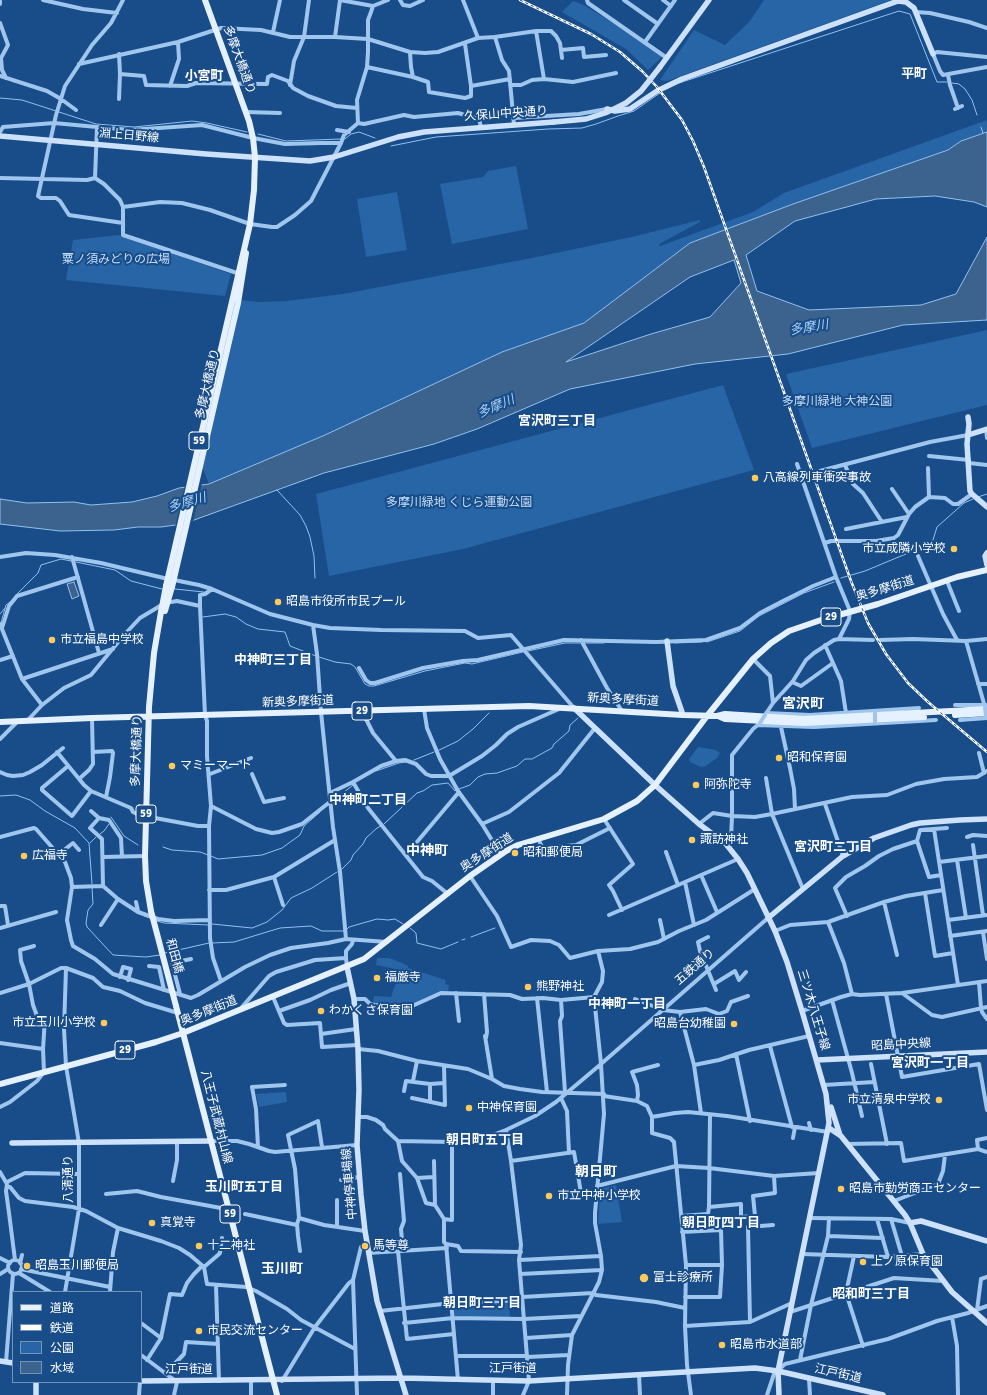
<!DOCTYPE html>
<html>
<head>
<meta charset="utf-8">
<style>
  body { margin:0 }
  #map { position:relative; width:987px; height:1395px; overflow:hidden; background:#184d89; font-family:Signika,"Noto Sans JP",sans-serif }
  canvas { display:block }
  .legend { position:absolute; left:12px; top:1291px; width:130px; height:92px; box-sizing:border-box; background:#184d89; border:1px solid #7494b8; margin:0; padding:5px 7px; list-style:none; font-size:12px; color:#fff }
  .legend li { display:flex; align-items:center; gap:8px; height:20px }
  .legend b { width:20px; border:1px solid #7494b8 }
</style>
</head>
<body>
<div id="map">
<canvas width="987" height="1395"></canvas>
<ul class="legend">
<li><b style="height:5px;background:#e6f1ff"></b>道路</li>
<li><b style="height:5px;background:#fff"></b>鉄道</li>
<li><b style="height:11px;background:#2765a6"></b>公園</li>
<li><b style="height:11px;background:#3b638e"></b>水域</li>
</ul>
</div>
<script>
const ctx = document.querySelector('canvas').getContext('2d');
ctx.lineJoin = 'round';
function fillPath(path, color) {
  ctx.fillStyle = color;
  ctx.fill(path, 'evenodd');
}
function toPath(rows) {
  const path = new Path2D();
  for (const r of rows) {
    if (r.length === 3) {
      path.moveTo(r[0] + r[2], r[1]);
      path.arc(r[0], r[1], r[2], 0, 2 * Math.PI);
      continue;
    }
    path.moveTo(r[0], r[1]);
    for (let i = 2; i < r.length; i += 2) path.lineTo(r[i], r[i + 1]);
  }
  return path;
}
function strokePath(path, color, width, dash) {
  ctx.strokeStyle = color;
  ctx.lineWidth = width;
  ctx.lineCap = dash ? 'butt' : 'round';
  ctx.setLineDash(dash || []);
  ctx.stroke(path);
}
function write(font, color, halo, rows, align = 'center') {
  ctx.font = font + ' Signika,"Noto Sans JP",sans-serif';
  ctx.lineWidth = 4;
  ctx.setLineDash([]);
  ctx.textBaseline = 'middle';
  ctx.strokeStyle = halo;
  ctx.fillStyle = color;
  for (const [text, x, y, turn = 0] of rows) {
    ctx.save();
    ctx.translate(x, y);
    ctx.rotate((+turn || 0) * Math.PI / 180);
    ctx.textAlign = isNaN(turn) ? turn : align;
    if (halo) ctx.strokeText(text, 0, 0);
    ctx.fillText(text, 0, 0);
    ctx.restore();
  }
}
fillPath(toPath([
  [764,0,891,0,667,81,660,80,694,30,725,45,750,21],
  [573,1,584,5,664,55,648,70,626,49,562,12],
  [987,120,987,132,961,141,948,150,793,204,690,243,584,323,502,352,325,435,209,484,201,464,238,300,260,302,287,301,343,294,537,257,636,236,700,220,700,222,659,244,660,246,753,212,784,193],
  [516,166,528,229,452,244,440,184,483,177,488,171],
  [397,192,407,250,366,257,357,199],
  [119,235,231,274,225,296,66,280,73,240],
  [987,330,987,405,812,448,786,374],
  [723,385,754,470,463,549,329,576,316,494],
  [698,747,716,750,720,753,717,758,706,766,701,767,690,762,689,759],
  [377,958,389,958,400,962,408,966,408,968,446,980,445,984,449,985,448,992,410,1005,373,1003,374,996,391,997,400,970,376,965],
  [286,1092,287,1102,259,1107,256,1094],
  [616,1185,622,1222,598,1224,600,1189],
  [509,1302,510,1318,454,1317,453,1303]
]), '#2765a6');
const water = toPath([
  [987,132,987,207,974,202,935,196,876,199,795,221,746,255,757,291,809,310,921,305,956,294,987,237,987,320,903,325,788,354,695,364,570,389,477,429,434,444,324,473,183,524,161,527,138,527,114,530,60,531,0,524,0,499,27,503,74,502,91,505,132,502,157,496,179,488,209,484,325,435,502,352,584,323,690,243,793,204,948,150,961,141,987,132],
  [734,260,741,283,710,317,651,334,566,362,690,277,734,260],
  [74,582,79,596,72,599,67,584,74,582]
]);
fillPath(water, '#3b638e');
strokePath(water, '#92c1f0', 1);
fillPath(toPath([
  [202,483,193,522,175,527,185,485]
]), '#184d89');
strokePath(toPath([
  [679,83,899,11,910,14,937,82,947,82],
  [952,83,959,84,965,89,972,100,977,115],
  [0,98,22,100,56,111],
  [59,112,96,124,134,127,192,121,207,123,247,132],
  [981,127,983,133],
  [258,134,286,141,341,139],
  [345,139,351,134,359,132,375,138],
  [391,146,436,137,548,129,582,128,596,124,618,116,634,111,660,93],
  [277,490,300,515,306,526,310,537,314,556,315,578],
  [978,497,987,494],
  [76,562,115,570,131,581,162,589],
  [841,578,865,571,913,551,933,540,937,527,964,503,973,499],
  [175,589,204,592],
  [17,594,38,573,41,565,61,559,71,561],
  [0,614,5,608],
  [203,617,225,614,236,617,246,624,258,629,285,632,290,646,316,656],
  [1,623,6,605,10,602],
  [707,642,740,631,759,616,804,593,834,582],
  [585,643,604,643],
  [675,643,702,642],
  [528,651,565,643,580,643],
  [319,657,335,662,351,664,355,667,365,684,369,686,374,686,425,671,465,663,472,664,523,652],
  [437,751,458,741,473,729,489,713],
  [414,760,434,752],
  [376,771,399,763,406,762],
  [459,789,470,785,478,777,485,774,497,773,517,766,525,759,532,759,552,748,554,744,569,731,570,725,578,718],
  [0,796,16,795,30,800,45,811,75,828,89,843,92,884],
  [332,802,353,785],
  [111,817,124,836,138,845],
  [384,824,417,793,423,791,432,785,448,783,455,791,456,790],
  [100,834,104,831,109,824],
  [90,843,96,837],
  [163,847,172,850,200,852,208,855],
  [211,856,218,859,262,855,282,848,300,835,304,826,320,812],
  [341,870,351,860,353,855,363,844,366,838,377,828,381,826],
  [92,888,93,904,88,910,86,923,87,927,113,955,146,957,160,955],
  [144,916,150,918],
  [157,921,164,923,209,925],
  [212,924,252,928,267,922,282,910,291,898,312,888,337,872],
  [410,928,416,933,417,943,441,949,458,942],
  [346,930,349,927,377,919,388,920,395,919,403,924],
  [471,937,495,928],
  [462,940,465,939],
  [212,943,234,942,280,928,311,926,322,931,344,931],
  [165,953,209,943]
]), '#92c1f0', 1);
strokePath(toPath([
  [43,0,83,9,117,13],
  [123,0,111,23,92,45,65,86,56,115,38,196,41,198,56,198,60,201,69,215,123,223,123,235,237,273],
  [400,0,403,5,410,6,423,0],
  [463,0,478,38],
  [587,0,588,3,667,58],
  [624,0,658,24],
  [663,0,671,6],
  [0,4,0,0],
  [916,12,930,13,969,22,987,28],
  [0,23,8,45,1,58,2,70,6,78],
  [536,31,544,79],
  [273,32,280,0],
  [335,37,340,0,373,6],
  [495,37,502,60,509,71,514,125],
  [645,42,675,0],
  [465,44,471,86],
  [561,50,583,48,584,57,606,55],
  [410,52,411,67,413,77,428,82,429,92,465,98,471,96,471,86,510,79],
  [987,57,937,52,933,54,940,71,943,75,987,67],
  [79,64,178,42,221,28,261,30,290,37,335,37,368,39,410,52,425,53,438,52,478,38,495,37,536,31,551,31,556,36,560,43,562,58],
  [367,67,413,77],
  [120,74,144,76,146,85,187,86,196,83,267,84,268,77,272,75,288,81,293,88,308,96,336,106,357,108],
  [948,75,950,85,958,108],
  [0,76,47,91,61,99,76,110],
  [290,85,294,61,304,37,309,0],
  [510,85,521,85,532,80,544,79,573,82,616,73],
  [170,86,179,59,178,42],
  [119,99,120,74,119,54],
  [955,109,962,106],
  [246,112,280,113],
  [514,118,579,114,607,109],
  [358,123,364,124,404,115,414,117,458,113,479,119,481,127],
  [337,130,349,132],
  [0,132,3,127,54,123,97,127],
  [341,143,344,135,358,123,357,100,367,67,368,52,368,20,371,12,373,6,388,0],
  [0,178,87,180,95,178],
  [95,178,97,127,130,130,202,125,253,138,285,144,322,143,341,143,311,201,295,215,277,227,272,227,250,224,210,210,182,203,160,202,123,207],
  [95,178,104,184,120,200,123,207,123,223],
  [986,429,987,438],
  [929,456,969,460],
  [969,463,987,465],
  [797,464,836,577,850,611,849,619,839,639],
  [845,465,853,484,863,493,882,522],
  [928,468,929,497],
  [801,476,930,442,968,435],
  [892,489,909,514],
  [846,529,907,517],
  [825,543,831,541,876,541,894,538,898,535,909,514,915,507,929,497,945,498,953,504,958,504,972,494],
  [918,556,943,614,957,640],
  [0,557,26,553,55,555,101,563,168,579],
  [72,557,99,653],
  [174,580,199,585,212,589,270,614,313,625,330,628,381,630,465,631,478,638,511,635,574,708],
  [947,581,959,611],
  [200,606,205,715,207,721,207,756,211,806,209,826,210,938,213,958,221,981],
  [0,624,22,679,42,705,27,721],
  [313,625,317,654,321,712,333,827,340,872,346,939],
  [2,628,9,606,17,596,78,577],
  [581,640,607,688,622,711],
  [880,640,913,639,966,641,987,639],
  [966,641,985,707],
  [825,645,841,681,846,713],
  [753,659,770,676,773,703],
  [0,660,13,656],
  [359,668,366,680,370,683,375,683,423,668,463,661,478,660,564,640,656,642,706,640,740,628,760,613,783,601,813,586,836,577],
  [22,679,113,649],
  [792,682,801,686,833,663],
  [978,684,987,684],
  [42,705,64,688,91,675,124,635,140,618,165,603,177,601,200,606,200,595,205,594,212,589],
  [955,705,987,705],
  [424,709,427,728,440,759,458,791,482,824,501,855],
  [364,711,366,719,373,733,396,761],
  [766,713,810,715,919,708],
  [765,715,773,703,793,681,806,660,814,653,834,640,839,639,873,640],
  [960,720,987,718],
  [758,725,814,727,936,720],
  [781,727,790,768,794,789,795,809],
  [0,739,17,722],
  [57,752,84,785,91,791,131,808,133,812,139,815,198,826,209,826],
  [93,752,112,751,113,753,110,777,106,797],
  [979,753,984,773],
  [68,766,42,788,42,790,72,816,91,791],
  [0,772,7,775,13,776,23,775,30,772,42,765,63,748],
  [210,774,251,758],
  [252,774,264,802,284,798],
  [766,778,772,814,803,889],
  [79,779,89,770,93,764,92,718],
  [353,782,368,808,423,877,432,881,448,894],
  [330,793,353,782,381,766,396,761,405,760,416,764,426,774,431,776,449,776,482,756,496,745,507,734,518,727,559,709],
  [825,804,843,856],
  [211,806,256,829,272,833,279,832,302,824,331,801],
  [91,811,99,818],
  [604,819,633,864,609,885,613,891,622,910],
  [482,824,509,812,559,773,595,728],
  [699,824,713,813,732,816,755,817,772,814,852,797,887,795,916,784,944,779,977,777,987,771],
  [934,829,958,985],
  [0,837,34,828,36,829,65,862,71,878,72,887,67,920,71,940,73,946,95,959,113,974,191,998,198,995,245,967,270,955,291,948,328,943,346,939,387,942],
  [967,837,973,835,987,836],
  [538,838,542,847,557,847,576,845,610,828],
  [917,841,929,877,941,875],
  [726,844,731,839,732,816,732,755,753,729,760,723],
  [973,845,983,915],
  [666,852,678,885],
  [59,854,73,843,79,850],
  [406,855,459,792],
  [103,857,145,856],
  [957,860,966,918],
  [939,862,987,856],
  [701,875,717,912],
  [470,876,497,916,511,947,531,940,550,941,559,945,570,958,598,951,630,949,658,942,679,931,706,920,755,889],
  [274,877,283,905],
  [685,882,694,925],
  [103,886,102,839,90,828,99,818,109,820,121,838,122,857],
  [72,887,103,886,118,899,138,912,158,919,174,921,210,920],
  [209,890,226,890,274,877,335,840],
  [925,893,935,956,953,953],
  [136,902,138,911],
  [884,902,897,955],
  [0,906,5,906,8,925],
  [609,915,738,859],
  [847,916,835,888,846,877,865,866,879,856,893,849,917,841,920,830,947,828],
  [660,920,664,939],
  [948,920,987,915],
  [828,922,844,963,852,994],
  [101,925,118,899],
  [0,928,56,912],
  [775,931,790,925,828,922,884,902,906,896,943,890],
  [983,932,987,959],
  [950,936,987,931],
  [708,937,698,942,700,951,716,990],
  [34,946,20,950,21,961,29,984,33,1005,37,1016],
  [149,966,159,967,164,990],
  [347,967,346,958,346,951,352,944,353,940],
  [120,977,123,967,131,969,128,980],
  [979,982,981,1008,982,1012,987,1019],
  [714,984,735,971,739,980,746,972],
  [0,993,29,984,61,968,66,968,93,978,103,987,120,991,145,1003,178,1013],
  [456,993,459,1021],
  [902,993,932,1015,942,1017,987,1007],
  [180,994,172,963,191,959],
  [484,994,487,1032,486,1038],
  [886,994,902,1077,979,1064,987,1110],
  [273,997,284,1023,287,1025,320,1023,322,1047,357,1045],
  [537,998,547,1092],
  [354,999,365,999,370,1004,374,1005,410,1007,441,993,510,995,522,999,543,998,561,1000,594,997],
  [635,999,663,1010,680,1012,706,1009,719,1014,727,1011,731,1002,748,996],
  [561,1000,562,1016,560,1021,565,1092],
  [832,1000,852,1073,862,1116],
  [242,1007,269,976,276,972,315,960,346,958],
  [279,1011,310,1000,331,990,351,983],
  [802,1011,841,997,852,994,860,995,902,993,987,981],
  [680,1012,694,1065,701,1113],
  [321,1034,356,1029],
  [485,1036,492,1079],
  [0,1043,43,1049],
  [770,1046,792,1127],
  [358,1049,378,1051,417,1061,468,1069,492,1079,504,1086,520,1089,542,1092,604,1094],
  [736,1054,750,1121],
  [871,1064,887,1144],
  [694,1065,719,1060,749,1050,809,1036],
  [413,1081,417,1061],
  [430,1084,430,1102],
  [824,1085,874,1082],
  [404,1091,406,1081,430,1084,444,1083],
  [604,1096,637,1101,647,1106,652,1117,652,1133,670,1138,674,1142,686,1265,685,1326,687,1365,691,1395],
  [412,1098,445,1105,444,1066],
  [561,1098,567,1111,569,1153],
  [637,1101,638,1095,637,1085,632,1072,658,1065],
  [0,1107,10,1102,37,1081,44,1072,43,1049,45,1018],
  [358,1117,367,1117,376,1120,383,1125,385,1129,398,1141,402,1161,417,1178,426,1203,435,1205,444,1219,444,1242,446,1244,458,1380],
  [652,1117,675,1113,688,1112,727,1116,828,1132],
  [809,1123,811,1130],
  [506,1130,511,1161,521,1245,519,1260,529,1381,523,1395],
  [793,1138,795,1127],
  [211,1141,237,1141,249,1144,269,1151,275,1152,357,1145],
  [398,1141,452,1142,472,1140,490,1136,506,1130,535,1116,556,1102,601,1064,768,918],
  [847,1144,901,1143,904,1161,978,1149,987,1152],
  [258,1147,256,1109,252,1087,285,1085],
  [978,1149,977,1140,987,1138],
  [434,1161,435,1205],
  [511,1161,574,1152,581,1193,597,1194],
  [0,1172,7,1184,6,1191,9,1213,15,1260],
  [400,1174,404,1221,401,1229,403,1251],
  [417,1178,434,1177],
  [341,1180,359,1177],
  [173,1181,177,1160,177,1142],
  [7,1182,25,1173,78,1174],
  [597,1186,676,1166,709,1168,774,1176,819,1173],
  [7,1187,10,1187,19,1198,25,1201,73,1207,86,1211,118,1228,161,1241,179,1248,190,1255,204,1267,207,1284,246,1287,256,1291,287,1309,301,1320,355,1349],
  [106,1194,137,1191,161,1197,221,1208,228,1206],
  [337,1200,337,1227],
  [894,1201,938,1184,943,1171,945,1155],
  [709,1207,741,1204,741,1217,755,1216,753,1196,775,1193,774,1176],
  [245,1214,297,1225],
  [681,1216,708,1214,709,1207,710,1115],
  [299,1218,324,1225,365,1231],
  [810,1218,891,1219,910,1223],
  [444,1219,452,1220,452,1142],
  [877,1219,888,1257],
  [891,1219,902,1256],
  [682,1232,721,1230,722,1265,720,1297,685,1297],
  [828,1236,883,1238],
  [446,1244,458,1246,461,1251,521,1252],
  [300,1251,298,1236,297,1224,299,1218,295,1169,288,1135,318,1121,322,1147],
  [398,1251,407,1339,454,1334],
  [368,1253,447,1248],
  [802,1254,888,1257,923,1254],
  [854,1256,846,1293,863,1346],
  [0,1258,10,1263],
  [519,1260,601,1256],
  [15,1267,7],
  [20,1263,22,1255],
  [686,1265,722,1265],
  [21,1269,110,1287],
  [19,1273,50,1292],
  [0,1274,8,1269],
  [520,1274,602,1270],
  [216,1285,219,1381],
  [65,1292,79,1209,79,1143,66,1066,64,1029,66,968],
  [110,1292,113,1252,118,1228],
  [522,1297,593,1293,596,1295,656,1302,685,1308],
  [977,1310,981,1279,987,1277],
  [380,1311,452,1303,522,1300],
  [790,1312,894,1278,943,1281],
  [952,1317,957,1346,958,1395],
  [750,1322,748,1227,773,1225],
  [141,1323,161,1338],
  [404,1323,453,1318,524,1319,581,1316],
  [685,1326,750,1322,792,1303],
  [526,1338,572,1335],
  [141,1355,177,1382,174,1395],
  [456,1356,527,1356],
  [527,1357,569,1355],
  [147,1360,161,1338,170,1294,182,1295,187,1283,194,1274,201,1267,204,1267,218,1255,220,1253,222,1238],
  [800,1360,811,1305,828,1236,829,1218],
  [6,1362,13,1274],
  [166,1373,184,1354,186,1342,218,1344],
  [639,1375,640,1395],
  [809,1379,810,1395],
  [282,1381,315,1327,349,1283,353,1280],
  [139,1395,140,1382],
  [251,1395,251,1381],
  [357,1395,353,1280,361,1247,367,1243],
  [493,1395,493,1380],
  [567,1395,568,1365,572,1335,599,1282,602,1270,601,1256,595,1223,595,1213,604,1114,601,1064,594,997,602,982,603,971,598,951],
  [767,1395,774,1374,785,1364,888,1339,937,1321,968,1313,987,1306]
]), '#a0c6ee', 4);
strokePath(toPath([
  [660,67,709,0],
  [607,109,615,111,630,109,657,91,682,79,898,1,906,2,914,8,933,54],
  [0,136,206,154,310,161,334,157,398,137,424,132,554,122],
  [968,417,969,424,967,444,970,491,972,494,987,507],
  [968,435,987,429],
  [987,553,985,556,987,565],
  [667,641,673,686,683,715],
  [574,708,655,785,699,824,726,844,738,859,747,873,775,931,787,962,802,1011,826,1094,829,1123,778,1371,779,1395],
  [768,918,843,856,874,838,911,825,920,823,960,820,987,819],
  [347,967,354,999,358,1049,359,1090,357,1145,361,1195,365,1231,377,1301,406,1395],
  [817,1060,987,1052],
  [831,1107,840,1135],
  [829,1128,841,1136,905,1215,910,1223,923,1254,952,1292,987,1323],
  [12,1143,211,1141],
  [910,1223,921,1221,987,1241],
  [0,1361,13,1363],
  [141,1381,402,1378,529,1381,755,1368,778,1371,883,1395],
  [36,1395,36,1382]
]), '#cde2fa', 5.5);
strokePath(toPath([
  [166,586,250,224,254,190,255,157,253,138,249,121,205,0],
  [172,587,238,303,246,253],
  [955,715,987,713],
  [718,716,725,719,804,723,924,717],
  [0,722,92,718,529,706,683,715,717,716,725,714,804,719,987,709],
  [151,911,146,881,145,856,149,707,154,653,161,612],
  [176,1006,277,1395],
  [0,1084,156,1042,183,1033,364,959,470,876,506,851,518,845,604,819,637,801,655,785,707,716,753,659,771,643,789,631,821,620,878,604,957,577,987,570]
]), '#e6f1ff', 6);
const rail = toPath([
  [520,0,591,34,620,52,642,71,657,87,682,120,693,141,704,167,851,581,868,623,886,654,908,683,928,702,987,752]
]);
strokePath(rail, '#fff', 2.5);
strokePath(rail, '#184d89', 1, [3]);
strokePath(toPath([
  [985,707,986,716],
  [875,713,875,722],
  [760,723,765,715]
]), '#a0c6ee', 4);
strokePath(toPath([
  [554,122,586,119,605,113,616,108,626,103,641,91,660,67]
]), '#cde2fa', 5.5);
strokePath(toPath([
  [165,611,172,587],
  [161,612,166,586],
  [151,911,176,1006]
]), '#e6f1ff', 6);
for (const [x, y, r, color] of [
  [755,478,4,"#ffca5c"],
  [954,549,4,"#ffca5c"],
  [278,602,4,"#ffca5c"],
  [52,640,4,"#ffca5c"],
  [779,758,4,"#ffca5c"],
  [172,766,4,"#ffca5c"],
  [696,785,4,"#ffca5c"],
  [692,840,4,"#ffca5c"],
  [515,853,4,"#ffca5c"],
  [24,856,4,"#ffca5c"],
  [377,978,4,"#ffca5c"],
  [528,987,4,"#ffca5c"],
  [321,1011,4,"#ffca5c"],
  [104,1023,4,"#ffca5c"],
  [734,1024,4,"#ffca5c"],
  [939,1100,4,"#ffca5c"],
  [469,1108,4,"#ffca5c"],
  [841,1189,4,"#ffca5c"],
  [549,1196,4,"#ffca5c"],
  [152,1223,4,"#ffca5c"],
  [199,1246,4,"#ffca5c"],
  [365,1246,4,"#ffca5c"],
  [863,1262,4,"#ffca5c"],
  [27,1266,4,"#ffca5c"],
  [644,1278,5,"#ffca5c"],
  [199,1331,4,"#ffca5c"],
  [722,1345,4,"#ffca5c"]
]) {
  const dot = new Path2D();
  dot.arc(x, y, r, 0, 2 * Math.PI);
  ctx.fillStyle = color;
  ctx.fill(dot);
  strokePath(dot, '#184d89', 1.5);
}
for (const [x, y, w] of [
  [199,441,20],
  [831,617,20],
  [362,711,20],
  [146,814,20],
  [125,1050,20],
  [230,1214,20]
]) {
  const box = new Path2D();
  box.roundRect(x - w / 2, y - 9, w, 18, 3);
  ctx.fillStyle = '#184d89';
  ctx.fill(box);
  strokePath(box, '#fff', 1);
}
write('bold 11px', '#fff', null, [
  ["59",199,441],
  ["29",831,617],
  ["29",362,711],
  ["59",146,814],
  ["29",125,1050],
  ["59",230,1214]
]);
write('12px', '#fff', '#184d89', [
  ["多摩大橋通り",239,60,70],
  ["久保山中央通り",506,114,-4],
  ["淵上日野線",129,136,5],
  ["多摩大橋通り",208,384,-77],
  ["奥多摩街道",885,589,-17],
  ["新奥多摩街道",623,700,3],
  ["新奥多摩街道",298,702,-2],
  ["多摩大橋通り",137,751,-88],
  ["奥多摩街道",487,853,-33],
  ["和田橋",174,956,75],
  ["五鉄通り",695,967,-41],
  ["三ツ木八王子線",813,1010,73],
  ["奥多摩街道",209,1011,-22],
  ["昭島中央線",901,1045,-3],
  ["八王子武蔵村山線",216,1117,76],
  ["八清通り",69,1179,-90],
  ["中神停車場線",350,1184,-95],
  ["江戸街道",513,1369],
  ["江戸街道",189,1370],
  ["江戸街道",838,1374,13]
]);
write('12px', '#c5dffa', '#184d89', [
  ["粟ノ須みどりの広場",116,260],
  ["多摩川緑地 大神公園",837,402],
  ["多摩川緑地 くじら運動公園",459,503]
]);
write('12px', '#fff', '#184d89', [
  ["八高線列車衝突事故",763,478],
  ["市立成隣小学校",946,549,"right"],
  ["昭島市役所市民プール",286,602],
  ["市立福島中学校",60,640],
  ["昭和保育園",787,758],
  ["マミーマート",180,766],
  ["阿弥陀寺",704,785],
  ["諏訪神社",700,840],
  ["昭和郵便局",523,853],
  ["広福寺",32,856],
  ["福厳寺",385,978],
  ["熊野神社",536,987],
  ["わかくさ保育園",329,1011],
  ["市立玉川小学校",96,1023,"right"],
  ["昭島台幼稚園",726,1024,"right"],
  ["市立清泉中学校",931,1100,"right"],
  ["中神保育園",477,1108],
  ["昭島市勤労商工センター",849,1189],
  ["市立中神小学校",557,1196],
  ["真覚寺",160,1223],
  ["十二神社",207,1246],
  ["馬等尊",373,1246],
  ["上ノ原保育園",871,1262],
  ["昭島玉川郵便局",35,1266],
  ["富士診療所",653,1278],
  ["市民交流センター",207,1331],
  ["昭島市水道部",730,1345]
], 'left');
write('bold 13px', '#fff', '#184d89', [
  ["平町",914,75],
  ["小宮町",204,77],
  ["宮沢町三丁目",557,422],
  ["中神町三丁目",273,661],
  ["中神町二丁目",368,801],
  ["宮沢町二丁目",833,848],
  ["中神町一丁目",627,1005],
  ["宮沢町一丁目",930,1064],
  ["朝日町五丁目",485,1141],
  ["玉川町五丁目",244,1188],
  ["朝日町四丁目",721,1224],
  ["昭和町三丁目",871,1295],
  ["朝日町三丁目",482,1304]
]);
write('italic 13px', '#abd0f5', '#184d89', [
  ["多摩川",809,328,-9],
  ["多摩川",496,407,-23],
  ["多摩川",187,503,-16]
]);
write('bold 14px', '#fff', '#184d89', [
  ["宮沢町",803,704],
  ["中神町",427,851],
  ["朝日町",596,1172],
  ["玉川町",282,1269]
]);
</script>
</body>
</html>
